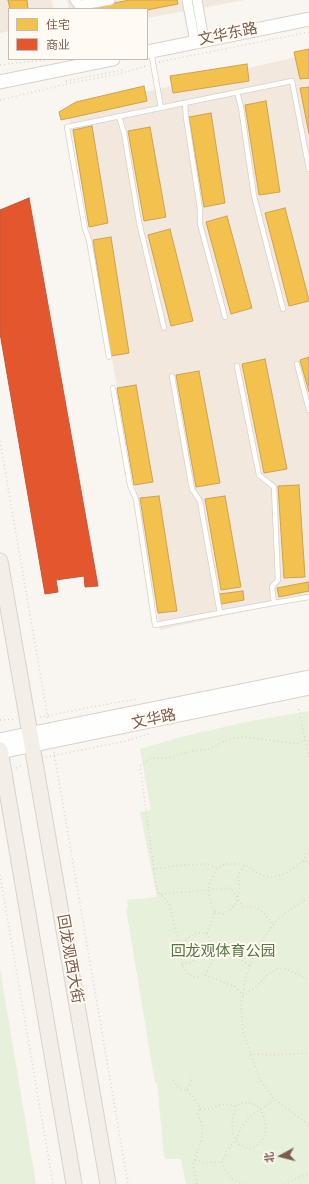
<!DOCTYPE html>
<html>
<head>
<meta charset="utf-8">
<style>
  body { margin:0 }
  #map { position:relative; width:309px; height:1184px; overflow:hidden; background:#f9f5f0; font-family:Jost,"Noto Sans SC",sans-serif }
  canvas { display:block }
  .legend { position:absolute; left:8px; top:8px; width:140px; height:52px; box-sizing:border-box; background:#fffaf3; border:1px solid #cabbb1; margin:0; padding:5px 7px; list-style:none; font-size:12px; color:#7a5c4d }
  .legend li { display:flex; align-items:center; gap:8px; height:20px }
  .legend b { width:20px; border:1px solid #cabbb1 }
  .north { position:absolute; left:261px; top:1136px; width:40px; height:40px; -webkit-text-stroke:3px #fffaf3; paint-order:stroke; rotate:263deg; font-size:11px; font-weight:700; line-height:16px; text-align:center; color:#7a5c4d }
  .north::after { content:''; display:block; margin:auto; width:14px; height:18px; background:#7a5c4d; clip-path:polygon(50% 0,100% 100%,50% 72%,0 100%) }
</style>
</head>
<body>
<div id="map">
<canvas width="309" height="1184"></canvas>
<ul class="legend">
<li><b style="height:11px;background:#f2c14e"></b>住宅</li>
<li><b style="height:11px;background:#e4572e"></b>商业</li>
</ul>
<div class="north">北</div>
</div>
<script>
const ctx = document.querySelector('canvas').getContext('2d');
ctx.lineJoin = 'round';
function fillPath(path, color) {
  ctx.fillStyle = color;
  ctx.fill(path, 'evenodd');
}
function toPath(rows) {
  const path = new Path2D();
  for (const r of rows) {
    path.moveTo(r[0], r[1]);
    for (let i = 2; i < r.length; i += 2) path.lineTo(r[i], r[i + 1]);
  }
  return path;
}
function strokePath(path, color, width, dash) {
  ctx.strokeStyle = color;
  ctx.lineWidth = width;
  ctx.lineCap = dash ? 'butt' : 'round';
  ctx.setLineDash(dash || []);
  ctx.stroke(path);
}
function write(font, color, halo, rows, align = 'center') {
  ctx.font = font + ' Jost,"Noto Sans SC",sans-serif';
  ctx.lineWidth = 4;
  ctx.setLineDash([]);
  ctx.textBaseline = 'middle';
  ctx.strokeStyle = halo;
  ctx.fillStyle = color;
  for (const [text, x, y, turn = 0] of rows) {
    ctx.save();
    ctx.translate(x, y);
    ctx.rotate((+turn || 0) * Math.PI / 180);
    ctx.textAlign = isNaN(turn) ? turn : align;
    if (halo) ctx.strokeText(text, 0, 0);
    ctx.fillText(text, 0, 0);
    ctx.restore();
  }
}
fillPath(toPath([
  [0,0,52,0,53,9,9,9,9,31,0,33],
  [67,0,245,0,147,18,147,9,69,9],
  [309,54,309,597,160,630,68,110]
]), '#f2e8de');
fillPath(toPath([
  [309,711,309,1184,186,1184,181,1159,165,1159,165,1156,164,1156,157,1083,155,1083,126,908,128,907,127,900,157,897,140,812,151,810,140,749,181,737,246,722],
  [0,969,36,1184,0,1184]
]), '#e7f0db');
const homes = toPath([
  [8,0,27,0,28,9,10,9,8,0],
  [129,0,177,0,178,4,147,10,147,9,87,9,129,0],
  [309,49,309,78,300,79,294,52,309,49],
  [247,64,249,81,173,93,170,76,247,64],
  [144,86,147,101,61,120,59,112,76,102,144,86],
  [309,87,309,134,300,88,309,87],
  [266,101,280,192,259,195,245,105,266,101],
  [211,113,225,203,204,207,189,117,211,113],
  [92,126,108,223,89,227,73,130,92,126],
  [150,127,166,217,144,221,128,131,150,127],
  [285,208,309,300,309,301,289,306,265,213,285,208],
  [227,216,252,308,231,314,206,222,227,216],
  [170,229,193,321,171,326,148,235,170,229],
  [111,237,129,353,111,356,93,240,111,237],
  [309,357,309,392,300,360,309,357],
  [265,359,287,469,264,473,242,364,265,359],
  [199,371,220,483,196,487,176,375,199,371],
  [136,385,153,482,134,485,117,388,136,385],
  [299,485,305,577,284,578,278,486,299,485],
  [159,496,177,611,158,613,140,498,159,496],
  [225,496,241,587,221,590,205,499,225,496],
  [308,582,309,591,279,597,277,588,308,582],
  [243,591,244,600,221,604,219,594,243,591]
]);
fillPath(homes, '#f2c14e');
strokePath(homes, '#cea34e', 1);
const shops = toPath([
  [29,198,98,586,85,587,84,576,56,580,58,592,45,594,0,333,0,210,29,198]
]);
fillPath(shops, '#e4572e');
strokePath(shops, '#c45837', 1);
const lane = toPath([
  [151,52,161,108],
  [237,92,241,107,254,196,283,309],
  [185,103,186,117,200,209,200,224,225,317],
  [119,116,124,133,139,222,164,328],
  [109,357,89,240,85,229,67,127,292,81,309,169],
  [297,364,309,410],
  [237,366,259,475,274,487,278,580,272,587,274,603],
  [172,376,192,489,200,501,220,613],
  [113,388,130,485,136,499,155,625,268,604,309,597]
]);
const street = toPath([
  [75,0,78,4,82,5,110,0],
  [187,0,195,42],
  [197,0,204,40]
]);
const secondary = toPath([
  [147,52,309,19],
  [0,82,113,59],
  [0,740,309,677],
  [0,752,309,688]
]);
const primary = toPath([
  [0,561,108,1184],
  [0,750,74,1184]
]);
strokePath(lane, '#d7d1cb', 6);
strokePath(street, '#d7d1cb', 11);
strokePath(secondary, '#d9d2cb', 15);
strokePath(primary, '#dad1cc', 17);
strokePath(toPath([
  [159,62,309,32],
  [0,65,14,63,48,60],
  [66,81,122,70],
  [0,100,71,83,119,74,146,66],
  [0,441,48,719],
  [299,709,309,759],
  [40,717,119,702,138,699],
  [0,720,16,719],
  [54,752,128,1184],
  [46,757,126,741,151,733],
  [16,768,23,765],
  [309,851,305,854,305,860,309,864],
  [154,869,140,766,151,758,168,758,187,752,210,749,229,739,247,737,296,744,309,738],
  [0,875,53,1184],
  [161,894,231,888,243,907,256,907,264,913,274,925],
  [309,898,292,908,278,919,265,936,252,959,245,981,241,1005,243,1031,260,1080,274,1099,309,1125],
  [215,912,223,914,230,910,236,903,240,886,238,876,245,864],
  [207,933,214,952,212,963,205,975,196,978,188,974,182,965,181,952,186,939,196,933,207,933,215,912,211,904,208,890,211,879,217,870,225,864,245,864,257,873,268,877,278,876,288,872,305,860],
  [181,952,169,903,160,894,156,887,154,869,182,865,207,864,217,868],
  [182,965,192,962,203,951,213,948,233,955,250,966],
  [205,975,236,987,243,996,258,985,267,975,278,968,287,969,309,980],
  [250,1054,272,1055,309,1053],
  [173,1080,177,1086,182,1090,187,1090,191,1081,191,1077],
  [187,1090,198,1104,200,1109,198,1114,202,1125,202,1138,193,1165,197,1184],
  [200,1109,211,1109,218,1105,229,1104,236,1106,245,1102,253,1104,259,1107,264,1117,266,1127,264,1138,256,1146,248,1149,239,1144,233,1135,232,1121,236,1106],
  [195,1160,204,1163,222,1162],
  [244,1184,232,1179,225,1170,222,1162,227,1150,236,1140,241,1128,249,1117,274,1100],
  [284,1184,309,1173]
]), '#dcd5d0', 1.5, [1, 3]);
strokePath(lane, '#fefefd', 4.5);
strokePath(street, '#fefefd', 9);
strokePath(secondary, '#fefefd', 13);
strokePath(primary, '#f3eee8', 15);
write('15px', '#7a5c4d', '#fffaf3', [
  ["文华东路",228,35,-12],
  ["文华路",154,720,-12],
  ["回龙观西大街",69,959,80]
]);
write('15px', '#537a41', '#fffaf3', [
  ["回龙观体育公园",223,952]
]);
</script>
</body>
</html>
